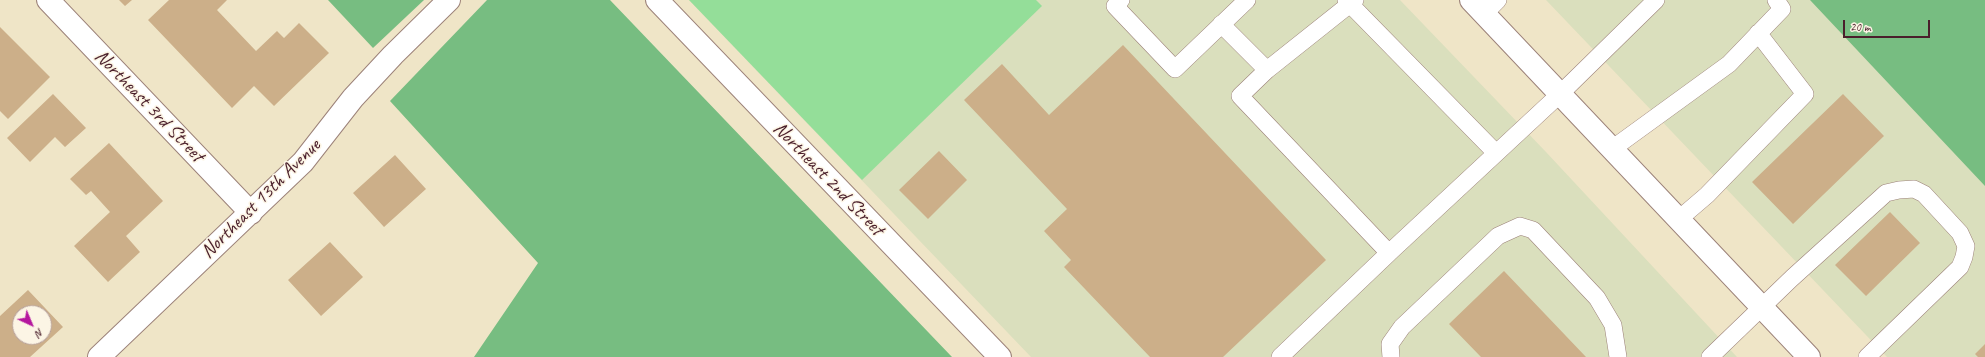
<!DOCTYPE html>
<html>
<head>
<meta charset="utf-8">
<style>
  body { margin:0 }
  #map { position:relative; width:1985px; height:357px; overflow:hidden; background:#efe5c7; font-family:Caveat,sans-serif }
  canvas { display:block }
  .north { position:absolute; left:12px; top:305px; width:40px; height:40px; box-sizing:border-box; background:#fcf5e5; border:1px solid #b59f9b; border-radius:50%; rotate:136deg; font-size:11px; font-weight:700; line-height:16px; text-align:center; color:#4a1f2b }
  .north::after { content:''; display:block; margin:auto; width:14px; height:18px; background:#b5179e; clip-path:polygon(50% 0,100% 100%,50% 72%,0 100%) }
  .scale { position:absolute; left:1843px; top:20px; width:87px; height:18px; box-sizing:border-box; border:2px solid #4a1f2b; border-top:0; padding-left:5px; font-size:12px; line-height:14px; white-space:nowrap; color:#4a1f2b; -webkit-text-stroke:3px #fcf5e5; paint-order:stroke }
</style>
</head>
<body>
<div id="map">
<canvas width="1985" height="357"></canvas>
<div class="north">N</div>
<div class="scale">20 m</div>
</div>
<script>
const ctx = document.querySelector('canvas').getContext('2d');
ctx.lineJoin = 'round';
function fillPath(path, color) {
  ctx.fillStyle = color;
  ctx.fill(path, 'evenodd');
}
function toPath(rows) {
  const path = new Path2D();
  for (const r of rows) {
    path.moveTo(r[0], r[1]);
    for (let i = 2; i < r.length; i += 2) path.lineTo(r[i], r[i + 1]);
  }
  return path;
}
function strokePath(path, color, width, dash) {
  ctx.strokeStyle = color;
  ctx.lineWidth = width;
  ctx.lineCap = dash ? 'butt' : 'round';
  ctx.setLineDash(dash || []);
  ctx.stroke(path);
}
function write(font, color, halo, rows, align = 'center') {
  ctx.font = font + ' Caveat,sans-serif';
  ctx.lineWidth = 3;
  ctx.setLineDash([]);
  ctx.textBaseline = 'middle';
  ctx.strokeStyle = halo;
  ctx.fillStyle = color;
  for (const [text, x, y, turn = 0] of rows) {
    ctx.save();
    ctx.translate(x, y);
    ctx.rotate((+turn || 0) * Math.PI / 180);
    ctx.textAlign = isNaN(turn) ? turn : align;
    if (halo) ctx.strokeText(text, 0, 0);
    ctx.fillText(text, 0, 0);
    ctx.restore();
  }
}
fillPath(toPath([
  [689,0,1400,0,1546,152,1737,357,1031,357],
  [1546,0,1985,0,1985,357,1887,357]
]), '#dadfbd');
fillPath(toPath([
  [689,0,1036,0,1042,6,862,180]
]), '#94de99');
fillPath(toPath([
  [328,0,424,0,373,48],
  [487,0,610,0,952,357,474,357,538,263,390,101],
  [1810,0,1985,0,1985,186]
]), '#77bd81');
fillPath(toPath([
  [119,0,132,0,125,6],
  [169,0,227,0,217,10,256,51,277,31,284,38,299,23,329,53,274,106,254,86,232,108,148,20],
  [0,27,50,77,8,119,0,111],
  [1123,45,1326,260,1223,357,1150,357,1064,267,1071,260,1044,231,1067,209,964,100,1002,64,1049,115],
  [53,94,86,128,65,147,55,137,30,162,7,138],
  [1843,94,1884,136,1793,224,1752,182],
  [109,143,163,201,126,236,140,252,108,282,74,246,110,212,91,191,86,195,70,179],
  [939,151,967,180,928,219,899,190],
  [395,155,426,189,384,227,353,193],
  [1890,212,1920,243,1866,296,1835,265],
  [330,242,363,277,321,316,288,280],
  [1504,271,1586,357,1481,357,1449,324],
  [28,290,63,327,30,357,0,357,0,316],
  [20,313,44,313,44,337,20,337],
  [1985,344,1985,357,1978,357,1975,354]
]), '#ccaf89');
const lane = toPath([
  [1121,0,1115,6,1175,69,1247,0],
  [1346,0,1496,153],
  [1484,14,1498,0],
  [1221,24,1267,70],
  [1612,149,1729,64,1782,9,1776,0],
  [1679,219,1707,195,1805,94,1758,33],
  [1389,253,1560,94,1656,0],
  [1280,357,1389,253,1240,96,1267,70,1355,0],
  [1391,357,1390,344,1402,327,1498,236,1520,226,1533,230,1597,298,1613,325,1618,357],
  [1710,357,1792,278,1886,193,1899,190,1914,189,1924,194,1960,233,1966,246,1964,257,1960,267,1867,357]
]);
const street = toPath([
  [48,0,251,213],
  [657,0,1000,357],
  [99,357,303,162,353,98,393,55,449,0]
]);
const secondary = toPath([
  [1471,0,1809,357]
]);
strokePath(lane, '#9c8279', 18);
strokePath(street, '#9c8279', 24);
strokePath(secondary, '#9c8279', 24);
strokePath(lane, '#fff', 17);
strokePath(street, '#fff', 22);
strokePath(secondary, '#fff', 22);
write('20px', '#4a1f2b', '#fcf5e5', [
  ["Northeast 3rd Street",149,106,46],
  ["Northeast 2nd Street",828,179,46],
  ["Northeast 13th Avenue",261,199,-45]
]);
</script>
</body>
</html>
